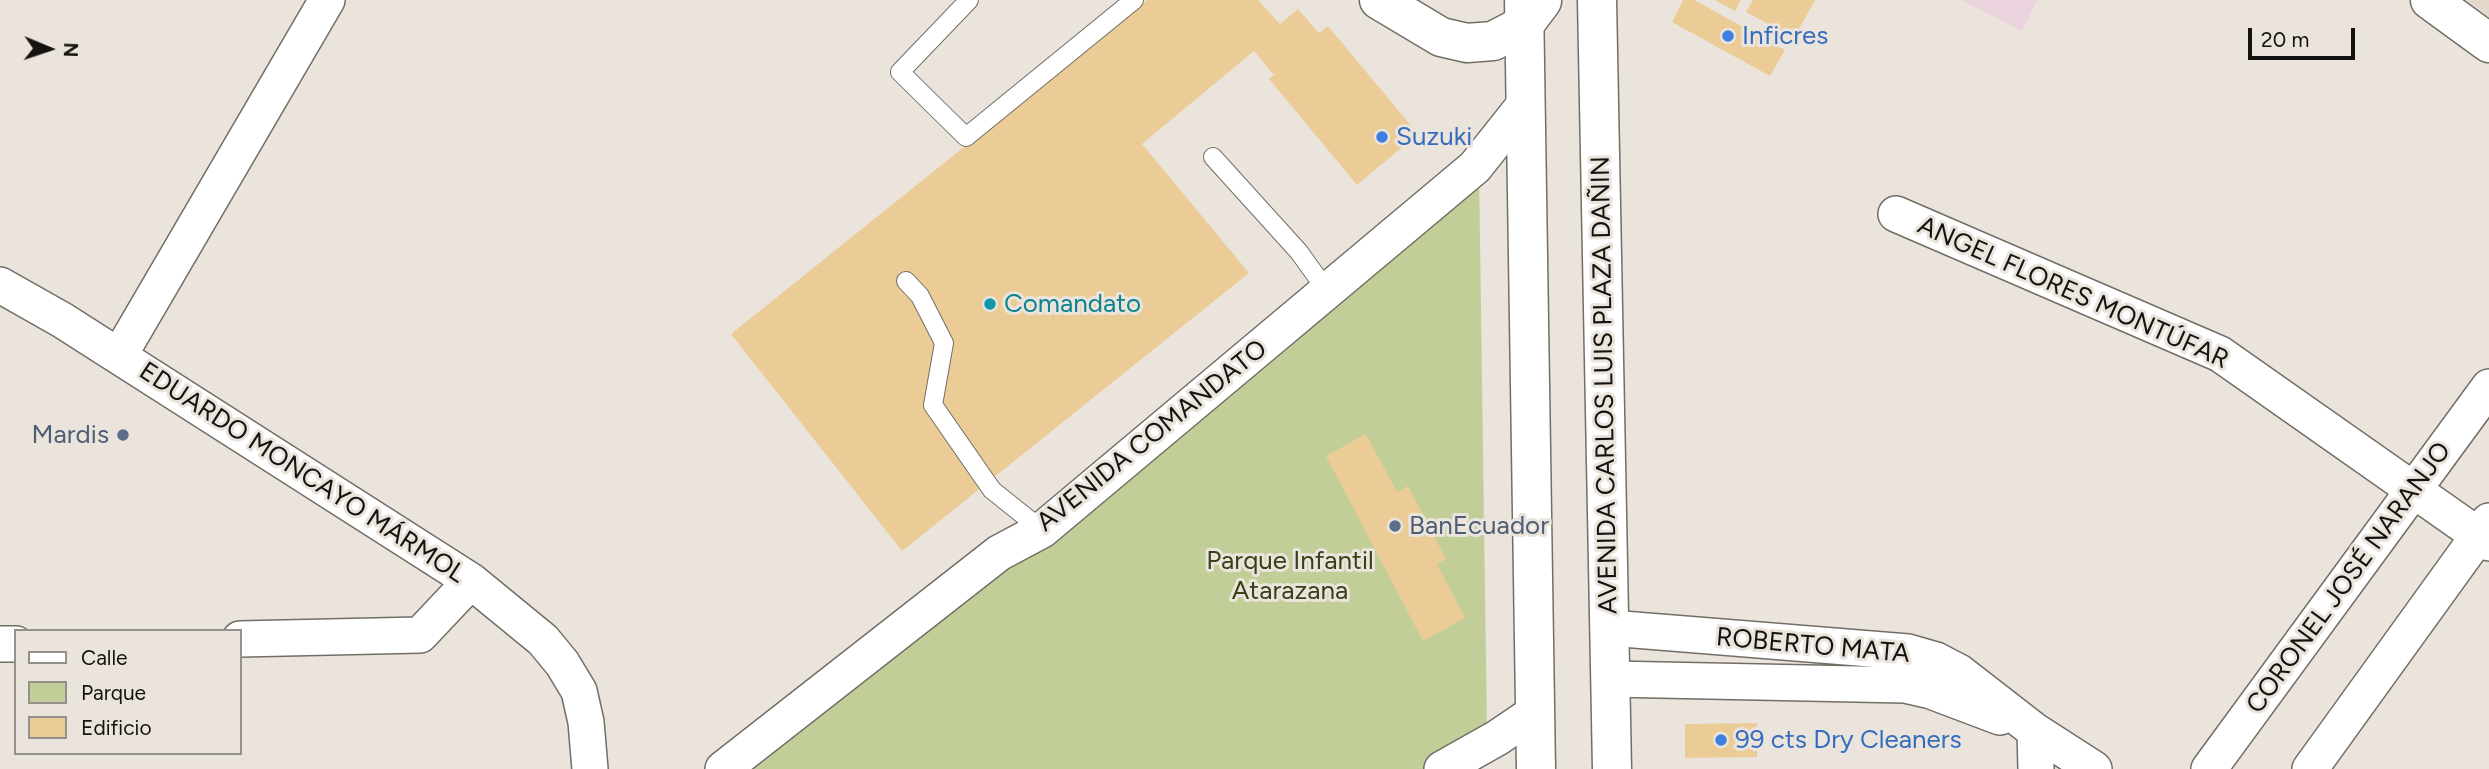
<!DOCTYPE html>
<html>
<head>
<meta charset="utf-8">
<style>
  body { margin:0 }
  #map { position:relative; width:2489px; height:769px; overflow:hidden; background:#eae4dc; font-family:Figtree,sans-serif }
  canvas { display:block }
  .legend { position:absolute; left:14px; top:629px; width:228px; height:126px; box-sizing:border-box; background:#eae4dc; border:2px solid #94908a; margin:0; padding:9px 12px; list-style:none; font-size:21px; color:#141310 }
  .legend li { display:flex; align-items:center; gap:14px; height:35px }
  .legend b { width:35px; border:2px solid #94908a }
  .north { position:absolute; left:14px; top:14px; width:70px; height:70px; -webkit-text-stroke:5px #eae4dc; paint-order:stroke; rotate:92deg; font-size:19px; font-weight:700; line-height:28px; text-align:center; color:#141310 }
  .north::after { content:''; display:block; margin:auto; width:24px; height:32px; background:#141310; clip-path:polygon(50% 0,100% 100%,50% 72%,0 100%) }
  .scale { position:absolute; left:2248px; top:28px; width:107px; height:32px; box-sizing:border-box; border:4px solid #141310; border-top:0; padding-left:9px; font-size:21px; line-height:24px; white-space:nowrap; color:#141310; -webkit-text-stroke:5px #eae4dc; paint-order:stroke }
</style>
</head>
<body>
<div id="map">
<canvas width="2489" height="769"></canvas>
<ul class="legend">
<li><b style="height:9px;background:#fff"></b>Calle</li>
<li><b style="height:19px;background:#c1ce97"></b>Parque</li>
<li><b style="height:19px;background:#ebcc96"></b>Edificio</li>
</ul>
<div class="north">N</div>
<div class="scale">20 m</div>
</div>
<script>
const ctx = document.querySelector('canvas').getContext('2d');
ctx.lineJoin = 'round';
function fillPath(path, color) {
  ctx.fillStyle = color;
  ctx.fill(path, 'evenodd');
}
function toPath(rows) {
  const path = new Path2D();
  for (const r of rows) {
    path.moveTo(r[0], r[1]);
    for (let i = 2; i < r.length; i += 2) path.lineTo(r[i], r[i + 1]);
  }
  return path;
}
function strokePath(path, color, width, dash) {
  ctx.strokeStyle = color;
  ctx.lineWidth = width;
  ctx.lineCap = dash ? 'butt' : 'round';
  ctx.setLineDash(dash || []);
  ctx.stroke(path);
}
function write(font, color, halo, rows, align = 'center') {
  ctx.font = font + ' Figtree,sans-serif';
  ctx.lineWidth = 6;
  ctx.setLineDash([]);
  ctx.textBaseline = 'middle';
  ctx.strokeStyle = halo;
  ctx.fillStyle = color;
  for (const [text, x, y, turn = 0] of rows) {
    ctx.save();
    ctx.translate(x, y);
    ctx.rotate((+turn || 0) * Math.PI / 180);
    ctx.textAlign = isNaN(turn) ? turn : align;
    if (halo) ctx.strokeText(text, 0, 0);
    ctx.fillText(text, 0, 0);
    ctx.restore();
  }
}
fillPath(toPath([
  [2466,0,2489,0,2489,17]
]), '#e2d9ca');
fillPath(toPath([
  [1961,0,2037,0,2022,31]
]), '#ebd4e0');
fillPath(toPath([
  [1479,169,1487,733,1425,769,741,769]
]), '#c1ce97');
fillPath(toPath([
  [1147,0,1258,0,1280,24,1298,9,1319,33,1328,26,1418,134,1357,185,1269,79,1274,75,1254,51,1142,144,1249,273,902,551,731,334],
  [1683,0,1694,0,1785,50,1770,76,1672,22],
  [1715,0,1741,0,1735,11],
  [1753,0,1815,0,1794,38,1746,12],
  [1366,434,1397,492,1408,486,1446,559,1437,564,1465,618,1423,641,1326,456],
  [1757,723,1757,757,1685,758,1685,724]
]), '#ebcc96');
const service = toPath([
  [969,0,900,72,966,137,1134,0],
  [1213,157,1299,252,1327,291],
  [906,281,920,296,944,343,933,405,992,490,1042,530]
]);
const minor = toPath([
  [1896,214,2220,354,2489,543],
  [0,285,62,320,471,581,543,640,562,663,579,691,586,722,590,769],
  [119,356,327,0],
  [1610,628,1908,652,1936,660,1959,672,2035,731,2094,769],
  [240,639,420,635,471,581],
  [0,644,16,644],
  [1611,679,1905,685,1931,691,2000,717],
  [2035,731,2036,769],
  [723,769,999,553,1042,530,1475,167,1525,104],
  [1442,769,1497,738,1534,713],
  [2209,769,2489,387],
  [2310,769,2489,521]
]);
const tertiary = toPath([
  [1379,0,1441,37,1467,43,1493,41,1524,25,1542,1],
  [2430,0,2489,43]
]);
const secondary = toPath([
  [1524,0,1536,769],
  [1597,0,1612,769]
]);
strokePath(service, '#726e66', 20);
strokePath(minor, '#726e66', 38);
strokePath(tertiary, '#726e66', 41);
strokePath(secondary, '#726e66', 41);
strokePath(service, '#fff', 18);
strokePath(minor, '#fff', 35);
strokePath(tertiary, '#fff', 38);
strokePath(secondary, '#fff', 38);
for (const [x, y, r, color] of [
  [1728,36,7,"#3f7fe0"],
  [1382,137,7,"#3f7fe0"],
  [990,304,7,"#0f9aa8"],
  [123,435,7,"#5c6f8a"],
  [1395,526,7,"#5c6f8a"],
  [1721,740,7,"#3f7fe0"]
]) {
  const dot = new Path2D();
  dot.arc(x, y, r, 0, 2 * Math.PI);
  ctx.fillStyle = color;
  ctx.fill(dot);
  strokePath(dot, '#eae4dc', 2.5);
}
write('26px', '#366cbe', '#eae4dc', [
  ["Inficres",1742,36],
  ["Suzuki",1396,137],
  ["99 cts Dry Cleaners",1735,740]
], 'left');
write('26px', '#141310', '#eae4dc', [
  ["ANGEL FLORES MONTÚFAR",2073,293,24],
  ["AVENIDA CARLOS LUIS PLAZA DAÑIN",1605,385,-91],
  ["AVENIDA COMANDATO",1152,436,-39],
  ["EDUARDO MONCAYO MÁRMOL",302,473,33],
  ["CORONEL JOSÉ NARANJO",2349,578,-54],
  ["ROBERTO MATA",1813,646,5]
]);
write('26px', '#0d838f', '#eae4dc', [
  ["Comandato",1004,304]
], 'left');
write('26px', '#4e5e75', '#eae4dc', [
  ["Mardis",109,435],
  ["BanEcuador",1409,526,"left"]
], 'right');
write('26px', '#384016', '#eae4dc', [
  ["Parque Infantil",1290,561],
  ["Atarazana",1290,591]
]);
</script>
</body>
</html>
